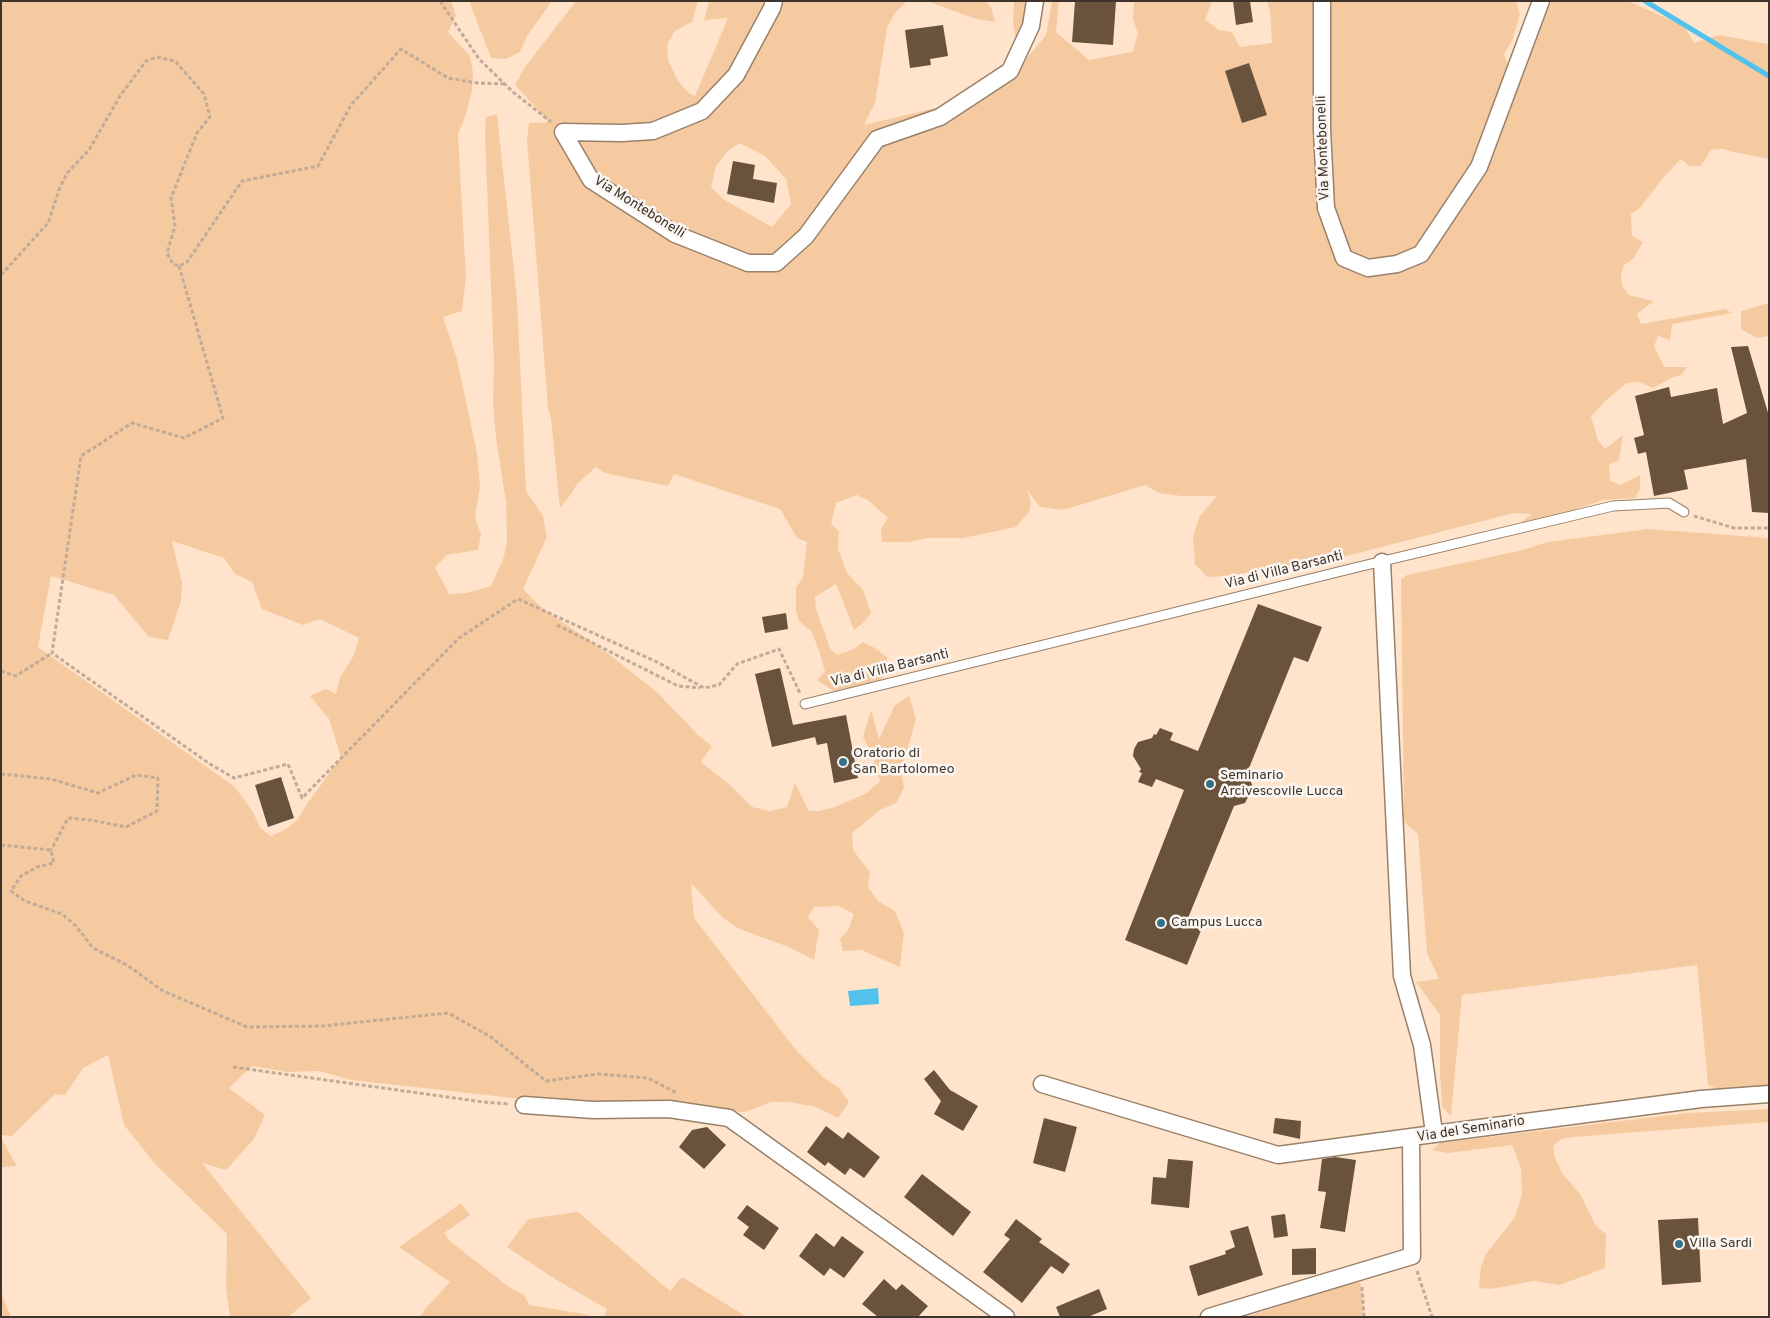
<!DOCTYPE html>
<html>
<head>
<meta charset="utf-8">
<style>
  body { margin:0 }
  #map { position:relative; width:1770px; height:1318px; overflow:hidden; background:#ffe4cb; font-family:Overpass,sans-serif }
  canvas { display:block }
  .frame { position:absolute; inset:0; border:2px solid #3f342b; pointer-events:none }
</style>
</head>
<body>
<div id="map">
<canvas width="1770" height="1318"></canvas>
<div class="frame"></div>
</div>
<script>
const ctx = document.querySelector('canvas').getContext('2d');
ctx.lineJoin = 'round';
function fillPath(path, color) {
  ctx.fillStyle = color;
  ctx.fill(path, 'evenodd');
}
function toPath(rows) {
  const path = new Path2D();
  for (const r of rows) {
    path.moveTo(r[0], r[1]);
    for (let i = 2; i < r.length; i += 2) path.lineTo(r[i], r[i + 1]);
  }
  return path;
}
function strokePath(path, color, width, dash) {
  ctx.strokeStyle = color;
  ctx.lineWidth = width;
  ctx.lineCap = dash ? 'butt' : 'round';
  ctx.setLineDash(dash || []);
  ctx.stroke(path);
}
function write(font, color, halo, rows, align = 'center') {
  ctx.font = font + ' Overpass,sans-serif';
  ctx.lineWidth = 5;
  ctx.setLineDash([]);
  ctx.textBaseline = 'middle';
  ctx.strokeStyle = halo;
  ctx.fillStyle = color;
  for (const [text, x, y, turn = 0] of rows) {
    ctx.save();
    ctx.translate(x, y);
    ctx.rotate((+turn || 0) * Math.PI / 180);
    ctx.textAlign = isNaN(turn) ? turn : align;
    if (halo) ctx.strokeText(text, 0, 0);
    ctx.fillText(text, 0, 0);
    ctx.restore();
  }
}
fillPath(toPath([
  [1,1,451,1,456,16,448,32,470,56,473,73,472,90,466,115,458,134,466,277,462,311,443,317,457,359,477,453,480,487,475,518,481,534,478,550,447,555,435,567,449,594,467,593,491,586,504,557,507,539,506,502,496,438,493,403,494,365,485,134,486,117,497,114,517,299,526,491,543,516,547,537,523,589,542,608,609,654,658,693,698,735,712,746,701,762,730,785,752,807,770,811,787,807,795,783,809,811,818,811,835,807,867,793,880,781,871,752,863,737,871,710,879,739,895,705,909,696,916,719,901,771,904,788,896,803,880,810,852,833,853,850,870,872,868,887,878,901,895,911,904,933,900,967,861,950,843,951,840,939,848,930,854,914,839,906,814,907,808,917,819,930,814,960,789,947,737,928,722,917,691,883,694,918,796,1050,824,1078,839,1088,849,1102,838,1118,816,1107,789,1102,771,1102,745,1112,541,1101,351,1080,319,1071,286,1072,252,1066,229,1088,265,1115,254,1139,226,1170,202,1163,311,1298,288,1317,230,1317,226,1288,227,1234,156,1165,124,1125,108,1055,83,1068,65,1095,55,1094,12,1136,1,1135],
  [172,541,224,558,235,574,252,582,262,609,303,625,320,619,359,638,354,655,340,677,336,694,326,689,310,696,329,719,341,757,307,804,298,819,286,829,271,836,260,828,253,812,235,787,38,647,51,576,114,595,149,637,168,640,181,601,182,583],
  [469,1,552,1,527,36,520,52,506,59,491,58],
  [576,1,698,1,692,22,675,31,667,45,668,60,678,81,689,93,695,96,728,18,704,20,709,1,907,1,895,13,887,28,875,103,864,125,944,106,1016,71,1046,35,1052,1,1059,1,1056,32,1089,60,1132,52,1138,34,1133,19,1134,1,1212,1,1205,20,1219,30,1232,32,1240,47,1272,43,1270,11,1267,1,1516,1,1520,14,1512,41,1504,54,1510,72,1540,25,1552,1,1628,1,1684,26,1694,43,1719,35,1769,44,1769,159,1733,152,1723,149,1711,150,1701,166,1690,166,1681,159,1663,178,1640,208,1631,214,1632,236,1643,242,1633,259,1624,265,1621,275,1622,286,1629,295,1654,301,1637,314,1641,324,1725,309,1732,313,1672,324,1670,340,1658,336,1654,346,1664,367,1687,367,1681,375,1671,378,1653,388,1639,382,1627,383,1605,401,1591,417,1598,440,1605,449,1623,435,1619,460,1609,465,1610,481,1621,485,1640,475,1640,489,1635,498,1603,500,1532,524,1521,522,1532,514,1514,513,1331,560,1226,576,1207,577,1195,564,1193,537,1199,517,1217,496,1181,496,1159,493,1145,485,1063,510,1040,507,1027,490,1031,501,1029,512,1016,527,963,538,928,538,909,542,882,542,881,529,888,518,869,501,857,495,836,503,831,524,839,531,838,549,847,573,863,590,871,613,864,622,854,630,836,584,815,597,816,609,830,648,837,655,854,649,863,642,873,647,887,657,888,669,881,680,857,689,835,692,817,680,825,671,820,654,812,632,799,621,796,610,796,587,803,578,807,542,797,538,780,509,674,474,668,486,605,473,596,467,577,484,572,493,560,508,551,419,548,408,527,140,529,123,549,122,515,85,525,67],
  [739,143,765,156,786,179,791,204,772,227,723,199,711,187,716,166,727,152],
  [927,1,986,1,991,7,995,22,976,19],
  [1014,1,1031,1,1029,28,1016,40,1013,24],
  [1769,303,1769,336,1757,338,1741,329,1741,311],
  [1648,529,1769,538,1769,1090,1724,1092,1708,1085,1697,965,1462,995,1451,1116,1442,1107,1440,1073,1440,1015,1416,982,1439,979,1427,953,1418,834,1404,822,1401,579,1407,575,1523,550,1548,542],
  [1769,1109,1769,1122,1573,1137,1561,1139,1553,1146,1555,1158,1562,1173,1580,1194,1596,1226,1606,1234,1605,1268,1560,1285,1534,1281,1491,1289,1479,1288,1481,1266,1486,1254,1515,1217,1522,1194,1521,1168,1512,1145,1448,1153,1432,1150,1440,1143,1687,1113],
  [1,1138,17,1166,1,1167],
  [461,1203,470,1215,444,1233,451,1242,509,1287,524,1295,529,1305,584,1314,592,1317,420,1317,425,1309,450,1282,399,1247],
  [578,1212,670,1291,682,1277,744,1315,742,1317,604,1317,607,1309,558,1281,507,1247,528,1219],
  [1358,1281,1361,1285,1364,1317,1245,1317],
  [1,1292,11,1317,1,1317]
]), '#f6caa1');
fillPath(toPath([
  [878,988,879,1004,850,1006,848,991]
]), '#52c2ed');
strokePath(toPath([
  [1645,1,1769,76]
]), '#52c2ed', 5);
fillPath(toPath([
  [1075,1,1116,1,1113,45,1072,42],
  [1233,1,1250,1,1253,22,1236,25],
  [943,25,948,56,930,59,931,65,910,68,905,30],
  [1249,63,1267,115,1242,123,1225,71],
  [733,161,755,165,753,179,777,183,774,203,727,194],
  [1748,346,1769,416,1769,513,1752,512,1746,459,1684,470,1688,489,1654,496,1646,452,1638,454,1634,438,1644,435,1635,396,1669,387,1671,397,1717,388,1723,424,1747,413,1731,347],
  [1258,604,1322,627,1308,662,1294,657,1247,773,1253,787,1245,803,1234,806,1186,923,1202,928,1187,965,1125,940,1184,790,1156,779,1152,787,1138,782,1142,773,1139,772,1141,769,1133,756,1134,749,1138,742,1152,738,1154,734,1156,735,1160,728,1173,733,1170,740,1198,751],
  [786,613,788,629,765,633,762,617],
  [780,668,793,725,846,715,858,778,834,783,827,743,817,745,815,737,772,747,755,674],
  [281,777,294,818,268,827,255,785],
  [934,1070,950,1090,978,1106,963,1131,934,1114,941,1101,924,1079],
  [1044,1118,1077,1127,1065,1172,1033,1163],
  [1275,1118,1301,1121,1300,1139,1273,1133],
  [826,1126,843,1139,848,1132,880,1157,864,1178,850,1168,845,1175,828,1162,825,1166,807,1152],
  [707,1127,726,1145,704,1169,679,1147,692,1130],
  [1335,1157,1356,1160,1345,1232,1320,1228,1326,1192,1318,1191,1322,1159],
  [1168,1159,1193,1161,1189,1208,1151,1204,1153,1177,1166,1178],
  [922,1174,971,1212,953,1236,904,1197],
  [747,1205,779,1228,764,1250,743,1235,749,1227,737,1218],
  [1285,1214,1288,1236,1274,1238,1271,1216],
  [1698,1218,1701,1282,1662,1285,1658,1220],
  [1016,1219,1042,1239,1039,1242,1070,1264,1063,1274,1051,1266,1022,1303,983,1272,1010,1239,1004,1235],
  [1248,1226,1263,1275,1198,1296,1189,1266,1226,1254,1225,1251,1235,1247,1230,1231],
  [816,1233,834,1247,842,1236,864,1252,844,1278,830,1268,824,1276,799,1256],
  [1316,1248,1316,1274,1292,1275,1292,1249],
  [884,1279,896,1290,902,1284,928,1306,918,1317,878,1317,862,1304],
  [1099,1289,1107,1309,1088,1317,1060,1317,1056,1307]
]), '#69533d');
const lane = toPath([
  [805,704,1354,568,1613,506,1669,503,1684,512]
]);
const street = toPath([
  [774,1,772,8,736,75,702,111,653,131,622,133,563,132,591,180,675,234,748,263,776,263,806,236,877,139,940,117,1010,71,1031,26,1035,1],
  [1322,1,1322,130,1326,208,1344,258,1368,268,1397,264,1421,254,1479,167,1541,1],
  [1382,562,1402,976,1422,1045,1434,1133],
  [1042,1084,1278,1155,1411,1137],
  [524,1105,593,1110,669,1109,729,1118,1006,1317],
  [1209,1317,1412,1256,1411,1137,1701,1099,1769,1094]
]);
strokePath(lane, '#988069', 11);
strokePath(street, '#988069', 19);
strokePath(toPath([
  [440,1,479,59,513,92,551,122],
  [179,266,223,418,184,438,132,423,81,456,52,653,210,764,234,778,288,764,302,798,459,638,518,599,657,662,704,688,719,685,737,664,779,649,800,693],
  [1,275,48,223,60,187,68,172,89,150,120,96,146,61,157,57,175,61,204,94,210,117,197,133,171,198,175,226,167,253,173,264,179,266,187,262,242,181,318,166,351,105,401,49,448,78,477,83,506,84],
  [1694,516,1734,528,1769,528],
  [557,625,678,686,700,688],
  [1,671,16,676,52,653],
  [1,774,51,779,98,793,136,775,158,778,157,811,126,827,91,820,68,818,51,850],
  [1,845,51,850,54,863,37,867,21,876,11,891,25,901,62,914,76,926,93,948,127,965,163,991,247,1027,322,1026,448,1013,491,1037,546,1081,598,1074,648,1078,677,1093],
  [233,1067,483,1102,509,1104],
  [1417,1271,1432,1317],
  [1362,1287,1364,1317]
]), '#c1ab97', 3, [4, 2.5]);
strokePath(lane, '#fff', 9);
strokePath(street, '#fff', 16);
for (const [x, y, r, color] of [
  [843,762,5,"#367189"],
  [1210,784,5,"#367189"],
  [1161,923,5,"#367189"],
  [1679,1244,5,"#367189"]
]) {
  const dot = new Path2D();
  dot.arc(x, y, r, 0, 2 * Math.PI);
  ctx.fillStyle = color;
  ctx.fill(dot);
  strokePath(dot, '#fbf6f1', 2);
}
write('14px', '#3f342b', '#fbf6f1', [
  ["Via Montebonelli",1324,148,-92],
  ["Via Montebonelli",639,208,32],
  ["Via di Villa Barsanti",1284,571,-14],
  ["Via di Villa Barsanti",890,669,-14],
  ["Via del Seminario",1471,1130,-9]
]);
write('14px', '#3f342b', '#fbf6f1', [
  ["Oratorio di",853,754],
  ["San Bartolomeo",853,770],
  ["Seminario",1220,776],
  ["Arcivescovile Lucca",1220,792],
  ["Campus Lucca",1171,923],
  ["Villa Sardi",1689,1244]
], 'left');
</script>
</body>
</html>
